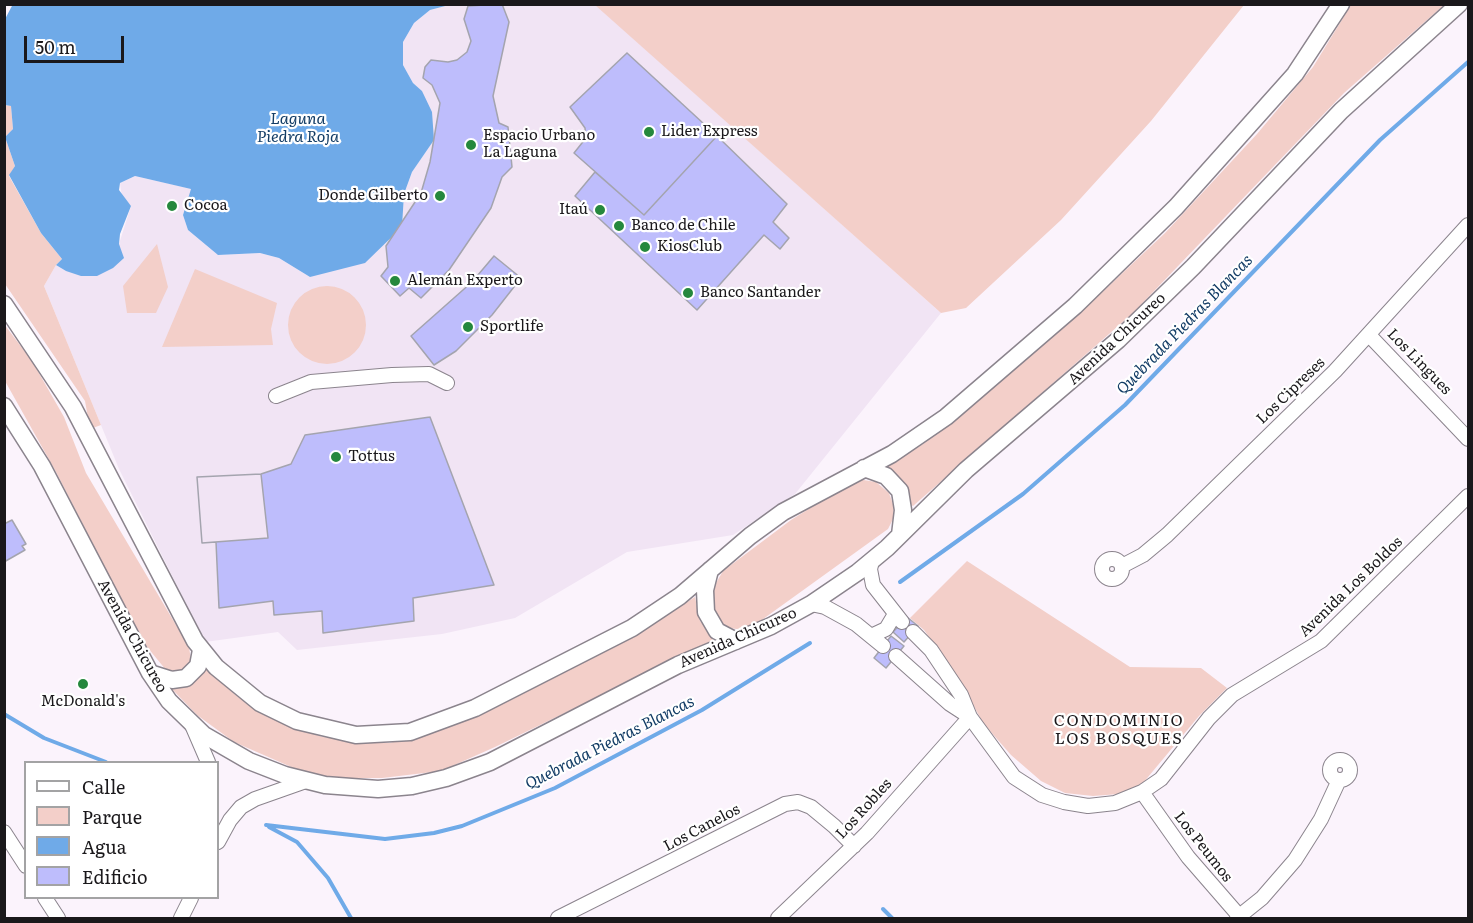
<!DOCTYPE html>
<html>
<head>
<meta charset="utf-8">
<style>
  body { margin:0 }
  #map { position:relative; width:1473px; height:923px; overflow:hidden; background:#fbf3fc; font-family:Literata,serif }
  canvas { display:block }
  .frame { position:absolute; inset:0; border:6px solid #1a181b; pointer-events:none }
  .legend { position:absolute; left:24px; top:761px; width:195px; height:138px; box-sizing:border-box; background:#fff; border:2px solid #a3a3a4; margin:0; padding:8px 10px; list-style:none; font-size:18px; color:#1a181b }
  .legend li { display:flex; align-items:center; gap:12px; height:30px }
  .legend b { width:30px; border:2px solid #a3a3a4 }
  .scale { position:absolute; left:24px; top:36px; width:100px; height:27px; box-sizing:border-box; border:3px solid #1a181b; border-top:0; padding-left:8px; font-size:18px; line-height:21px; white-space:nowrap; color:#1a181b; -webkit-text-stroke:4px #fff; paint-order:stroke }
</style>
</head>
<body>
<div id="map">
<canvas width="1473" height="923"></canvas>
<div class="frame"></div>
<ul class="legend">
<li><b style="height:8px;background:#fff"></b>Calle</li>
<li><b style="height:16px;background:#f3cfc9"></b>Parque</li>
<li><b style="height:16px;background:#6faae8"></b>Agua</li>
<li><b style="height:16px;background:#bebdfc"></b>Edificio</li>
</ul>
<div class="scale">50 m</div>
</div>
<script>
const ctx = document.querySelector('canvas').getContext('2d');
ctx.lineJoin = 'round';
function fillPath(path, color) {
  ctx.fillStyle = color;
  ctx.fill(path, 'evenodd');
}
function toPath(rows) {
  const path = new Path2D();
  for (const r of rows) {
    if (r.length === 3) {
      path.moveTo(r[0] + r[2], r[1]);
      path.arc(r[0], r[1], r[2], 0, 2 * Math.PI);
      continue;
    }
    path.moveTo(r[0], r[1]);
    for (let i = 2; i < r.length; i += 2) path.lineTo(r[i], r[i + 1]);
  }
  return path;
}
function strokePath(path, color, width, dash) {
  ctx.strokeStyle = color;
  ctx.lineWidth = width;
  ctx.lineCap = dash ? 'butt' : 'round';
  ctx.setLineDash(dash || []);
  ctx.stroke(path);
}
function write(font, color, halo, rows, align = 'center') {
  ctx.font = font + ' Literata,serif';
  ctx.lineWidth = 4.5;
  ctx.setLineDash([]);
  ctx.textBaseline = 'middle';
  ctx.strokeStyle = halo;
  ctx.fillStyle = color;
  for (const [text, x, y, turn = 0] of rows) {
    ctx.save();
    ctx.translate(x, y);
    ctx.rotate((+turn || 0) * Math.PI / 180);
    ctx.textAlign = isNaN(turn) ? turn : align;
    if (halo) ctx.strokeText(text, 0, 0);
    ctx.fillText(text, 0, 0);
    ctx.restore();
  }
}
fillPath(toPath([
  [595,4,941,313,795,494,733,535,627,552,515,618,442,634,297,650,278,632,205,642,119,469,44,286,56,265,66,271,119,244,131,206,122,197,120,183,135,176,192,189,183,215,188,230,218,255,260,253,279,258,310,277,402,227,404,194,412,172,434,140,422,91,413,83,403,65,403,42,414,23,430,10,449,5]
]), '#f1e4f4');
fillPath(toPath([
  [595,5,1244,5,1151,121,1061,220,966,308,941,313],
  [1351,5,1444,5,1344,93,1133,313,913,506,909,504,884,469,923,444,965,411,1097,297,1165,233,1257,134,1313,67],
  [4,105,11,106,13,129,5,137,15,166,9,176,41,233,62,259,56,265,44,286,101,425,90,429,85,401,5,284],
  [157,244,168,287,156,313,127,313,123,286],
  [195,269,277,303,271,329,273,345,162,347],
  [327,325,39],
  [4,324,32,361,64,417,86,473,189,647,191,660,182,670,173,672,166,670,143,642,56,472,5,381],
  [857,479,876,482,889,493,894,507,893,519,888,529,752,627,743,630,730,628,720,622,714,611,712,590,723,571,791,520],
  [967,561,1130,667,1201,668,1227,688,1199,716,1143,783,1119,794,1093,796,1065,793,1041,781,1011,755,983,723,959,679,924,630,910,618],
  [695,597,700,621,716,639,495,747,441,771,382,778,332,778,305,773,234,742,197,715,170,687,192,683,206,669,238,697,283,724,323,737,389,743,440,730,513,699,650,626]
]), '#f3cfc9');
fillPath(toPath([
  [13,4,449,5,430,10,414,23,403,42,403,65,413,83,422,91,432,112,434,140,412,172,404,194,402,227,365,263,310,277,279,258,260,253,218,255,188,230,183,215,191,189,135,176,120,183,119,190,131,206,120,234,119,244,124,258,113,268,97,276,81,276,66,271,56,265,62,259,41,233,9,175,15,166,5,137,13,129,11,106,5,105,4,21]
]), '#6faae8');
strokePath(toPath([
  [900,582,1023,494,1125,405,1380,140,1468,62],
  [4,714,44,738,106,762],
  [266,825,385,839,434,833,462,826,555,788,702,710,810,643],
  [269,827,297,842,328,878,351,918],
  [883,909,892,918]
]), '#6faae8', 4);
const building = toPath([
  [502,4,509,22,493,96,499,123,508,127,512,167,502,177,491,208,449,270,421,298,409,288,400,296,381,276,388,267,386,246,421,193,430,162,440,103,432,85,423,78,425,67,431,60,448,62,457,60,467,52,471,41,464,19,468,6,502,4],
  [627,53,717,136,644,215,574,153,586,138,585,128,570,107,627,53],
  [717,136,787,204,773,222,789,238,780,249,764,235,697,310,575,196,595,172,644,215,717,136],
  [494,256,521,278,492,315,456,351,434,365,411,336,472,282,494,256],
  [430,417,494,585,413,598,414,621,323,633,322,611,274,615,273,601,219,608,216,542,202,543,197,477,261,474,291,464,305,435,430,417],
  [261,474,268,538,202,543,197,477,261,474],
  [12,520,26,544,22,546,25,550,4,562,4,524,12,520],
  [907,617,918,626,904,642,893,632,907,617],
  [891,636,904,646,886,668,874,658,891,636]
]);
fillPath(building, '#bebdfc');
strokePath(building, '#a4a4ae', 1.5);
const minor = toPath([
  [1369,335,1468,439],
  [276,396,311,382,392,375,429,374,447,383],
  [1112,569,10],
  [872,561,870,569,873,585,902,622],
  [1122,566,1143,555,1167,535,1335,371,1468,225],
  [811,604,825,607,856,624,883,646],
  [913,632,931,650,961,695,970,717,1014,777,1042,795,1064,802,1088,806,1115,803,1142,792,1161,779,1209,718,1232,695,1321,641,1468,496],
  [871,636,886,629,895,614],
  [896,656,950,704,970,717],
  [192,725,208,762],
  [1340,770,10],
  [1142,792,1188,857,1241,918],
  [4,832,26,866],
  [218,842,230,820,241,807,255,799,306,781],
  [45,898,58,918],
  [181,918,191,898],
  [558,918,785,804,798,802,811,807,834,826,854,846],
  [778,918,867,833,970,717],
  [1237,918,1262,898,1295,860,1321,819,1339,780]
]);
const major = toPath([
  [4,304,73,407,195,641,216,667,260,703,297,721,356,735,410,732,475,708,632,628,680,596,750,536,783,512,892,454,946,417,1075,306,1176,207,1295,74,1341,4],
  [4,406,42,466,150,673,169,701,204,735,249,761,285,775,325,785,378,789,412,786,446,778,490,762,678,665,771,626,811,604,858,572,887,548,966,470,1118,340,1193,267,1341,111,1459,4],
  [864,468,886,476,900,491,903,510,900,535],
  [710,570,705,590,706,612,717,631,736,641],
  [150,673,172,680,186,678,198,666,201,650]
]);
strokePath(minor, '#8b848d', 16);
strokePath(major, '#8b848d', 19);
strokePath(minor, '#fff', 14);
strokePath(major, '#fff', 16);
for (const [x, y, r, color] of [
  [649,132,6,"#25883d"],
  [471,145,6,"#25883d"],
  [440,196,6,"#25883d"],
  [172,206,6,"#25883d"],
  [600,210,6,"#25883d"],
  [619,226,6,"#25883d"],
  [645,247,6,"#25883d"],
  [395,281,6,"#25883d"],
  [688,293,6,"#25883d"],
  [468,327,6,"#25883d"],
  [336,457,6,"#25883d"],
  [83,684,6,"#25883d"]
]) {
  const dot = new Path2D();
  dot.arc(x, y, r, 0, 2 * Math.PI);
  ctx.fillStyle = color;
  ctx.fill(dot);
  strokePath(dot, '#fff', 2);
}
write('15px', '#1a181b', '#fff', [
  ["Lider Express",661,132],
  ["Espacio Urbano",483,136],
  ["La Laguna",483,153],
  ["Donde Gilberto",428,196,"right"],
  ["Cocoa",184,206],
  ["Itaú",588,210,"right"],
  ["Banco de Chile",631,226],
  ["KiosClub",657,247],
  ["Alemán Experto",407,281],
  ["Banco Santander",700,293],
  ["Sportlife",480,327],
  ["Tottus",348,457],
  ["McDonald's",83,702,"center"]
], 'left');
write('15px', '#1a181b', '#fff', [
  ["Avenida Chicureo",1117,339,-43],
  ["Los Lingues",1419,362,46],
  ["Los Cipreses",1291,391,-44],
  ["Avenida Los Boldos",1351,587,-44],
  ["Avenida Chicureo",132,636,61],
  ["Avenida Chicureo",738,638,-24],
  ["Los Robles",864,809,-48],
  ["Los Canelos",702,828,-28],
  ["Los Peumos",1203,847,52]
]);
write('italic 16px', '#123c65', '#fff', [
  ["Laguna",298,119],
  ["Piedra Roja",298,137],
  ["Quebrada Piedras Blancas",1185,325,-46],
  ["Quebrada Piedras Blancas",610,743,-27]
]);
ctx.letterSpacing = '1.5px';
write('16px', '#1a181b', '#fff', [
  ["CONDOMINIO",1119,721],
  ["LOS BOSQUES",1119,739]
]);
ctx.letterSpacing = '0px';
</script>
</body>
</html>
